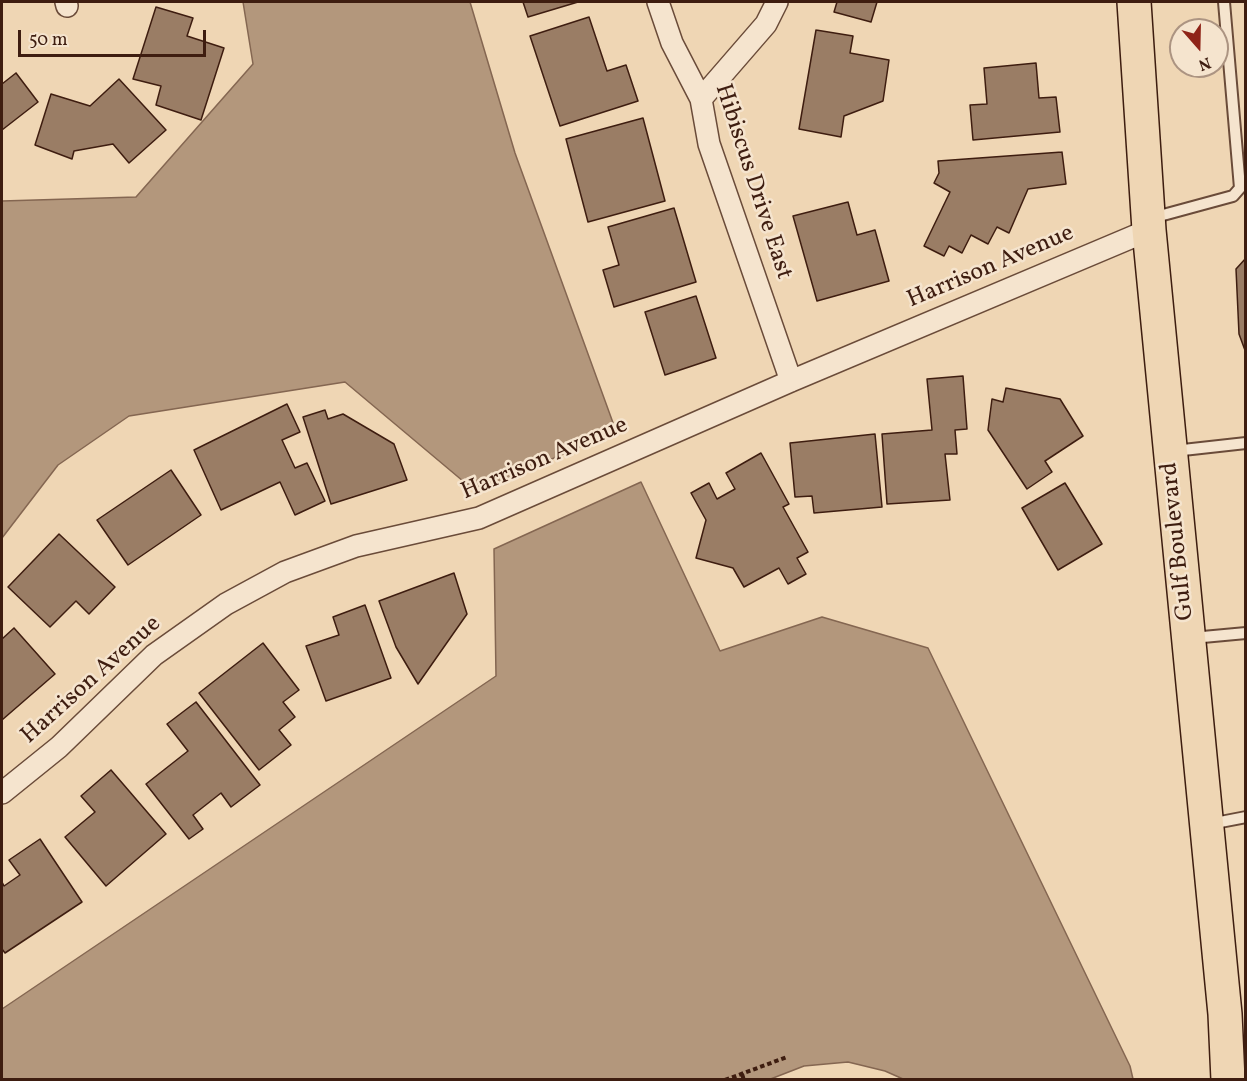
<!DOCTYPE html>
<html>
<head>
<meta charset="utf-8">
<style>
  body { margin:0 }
  #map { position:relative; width:1247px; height:1081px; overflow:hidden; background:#efd6b4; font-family:Vollkorn,serif }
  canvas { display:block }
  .frame { position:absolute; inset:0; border:3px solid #3e1d10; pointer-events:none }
  .north { position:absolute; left:1169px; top:18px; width:60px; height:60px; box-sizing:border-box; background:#f5e4ce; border:2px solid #ac9482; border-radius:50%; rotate:160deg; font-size:16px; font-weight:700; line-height:24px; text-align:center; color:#3e1d10 }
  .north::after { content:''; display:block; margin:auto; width:21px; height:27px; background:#8f2418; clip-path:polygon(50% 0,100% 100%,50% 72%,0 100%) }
  .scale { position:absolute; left:18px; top:30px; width:188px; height:27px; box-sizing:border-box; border:3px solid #3e1d10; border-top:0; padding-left:8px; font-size:18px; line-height:21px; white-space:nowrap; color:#3e1d10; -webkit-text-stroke:4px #f5e4ce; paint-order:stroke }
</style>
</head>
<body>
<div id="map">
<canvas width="1247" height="1081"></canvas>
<div class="frame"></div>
<div class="north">N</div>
<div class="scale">50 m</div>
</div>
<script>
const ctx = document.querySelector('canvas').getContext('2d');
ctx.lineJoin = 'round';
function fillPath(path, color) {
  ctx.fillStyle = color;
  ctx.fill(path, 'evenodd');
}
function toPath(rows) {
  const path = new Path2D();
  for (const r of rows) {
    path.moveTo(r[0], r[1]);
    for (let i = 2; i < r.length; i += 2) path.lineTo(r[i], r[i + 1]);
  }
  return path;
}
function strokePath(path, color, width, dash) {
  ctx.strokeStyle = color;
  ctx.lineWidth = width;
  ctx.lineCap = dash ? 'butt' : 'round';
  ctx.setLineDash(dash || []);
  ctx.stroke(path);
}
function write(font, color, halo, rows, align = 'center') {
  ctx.font = font + ' Vollkorn,serif';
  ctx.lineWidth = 5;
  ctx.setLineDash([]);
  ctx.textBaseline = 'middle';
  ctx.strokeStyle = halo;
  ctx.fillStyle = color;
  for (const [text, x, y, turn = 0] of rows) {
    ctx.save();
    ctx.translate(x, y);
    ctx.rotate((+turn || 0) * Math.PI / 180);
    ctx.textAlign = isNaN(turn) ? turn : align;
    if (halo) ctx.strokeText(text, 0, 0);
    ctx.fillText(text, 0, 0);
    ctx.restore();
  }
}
const water = toPath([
  [243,2,470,2,515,153,616,431,476,492,345,382,129,416,58,465,2,538,2,201,136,197,253,64,243,2],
  [641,482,720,651,822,617,928,648,1130,1066,1133,1079,903,1079,885,1071,848,1062,804,1066,768,1080,2,1079,2,1009,496,676,494,549,641,482]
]);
fillPath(water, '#b3977c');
strokePath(water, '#846651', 1.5);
const building = toPath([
  [523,2,578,2,528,17,523,2],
  [837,2,877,2,871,22,834,12,837,2],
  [156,7,193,18,187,36,224,48,201,120,156,105,161,86,133,79,156,7],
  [589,17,607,71,626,65,638,101,560,126,530,36,589,17],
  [816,30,853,36,850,53,889,60,883,101,844,116,841,137,799,129,816,30],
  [1036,63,1039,98,1056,97,1060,132,973,140,970,105,987,104,984,68,1036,63],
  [16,73,38,102,2,130,2,84,16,73],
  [119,79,166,130,129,163,113,144,74,151,72,159,35,145,51,94,90,106,119,79],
  [643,118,665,201,588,222,566,139,643,118],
  [1062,152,1066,184,1028,189,1009,233,997,227,988,244,971,235,962,253,949,246,944,256,924,246,950,192,934,183,939,173,938,161,1062,152],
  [848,202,857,235,875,230,889,281,817,301,793,216,848,202],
  [674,208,696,282,614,307,603,270,619,265,608,227,674,208],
  [1246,258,1246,353,1239,334,1236,269,1246,258],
  [696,296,716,358,665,375,645,312,696,296],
  [963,376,967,429,955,430,957,454,945,454,950,500,887,504,882,434,932,430,927,379,963,376],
  [1006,388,1060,399,1083,436,1045,461,1052,472,1027,489,988,430,992,399,1003,402,1006,388],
  [287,404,300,432,282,440,295,468,307,463,325,501,295,515,280,482,221,510,194,450,287,404],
  [325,410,328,419,343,414,394,444,407,480,331,504,303,417,325,410],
  [875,434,882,507,814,513,812,496,795,497,790,443,875,434],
  [761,453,789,504,783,507,808,552,797,558,806,574,788,584,779,568,744,587,733,568,696,558,706,520,691,493,709,483,717,499,735,489,726,473,761,453],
  [171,470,201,515,128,565,97,520,171,470],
  [1065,483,1102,544,1058,570,1022,508,1065,483],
  [59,534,115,587,89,614,76,601,50,627,8,587,59,534],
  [454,573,467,614,418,684,396,647,379,601,454,573],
  [365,605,391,678,326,701,306,646,339,635,333,617,365,605],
  [14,628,55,674,2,720,2,639,14,628],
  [263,643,299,690,283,702,295,717,279,730,291,745,259,770,199,693,263,643],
  [196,702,260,785,231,807,221,793,193,815,203,829,189,839,146,784,188,751,167,724,196,702],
  [111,770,166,834,106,886,65,837,95,812,81,796,111,770],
  [40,839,82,902,5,953,2,949,2,882,4,886,20,875,9,860,40,839]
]);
fillPath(building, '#9a7d65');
strokePath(building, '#3e1d10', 1.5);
const lane = toPath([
  [1152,218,1233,196,1240,188,1224,2],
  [1174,451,1246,443],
  [1192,638,1246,633],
  [1210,824,1246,817]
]);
const street = toPath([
  [66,2,67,6],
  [658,2,672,43,701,99,709,144,791,381],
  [701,99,766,24,777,2],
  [2,793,59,747,154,655,226,604,285,572,356,546,479,518,791,381,1149,230]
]);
const primary = toPath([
  [1134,2,1149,230,1225,1014,1228,1080]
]);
strokePath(lane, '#6a4b39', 14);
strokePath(street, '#6a4b39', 24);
strokePath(primary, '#3e1d10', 36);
strokePath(toPath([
  [742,1074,744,1080],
  [725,1080,787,1057]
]), '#3e1d10', 4, [4.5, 3]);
strokePath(lane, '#f5e4ce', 10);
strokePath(street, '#f5e4ce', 21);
strokePath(primary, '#efd6b4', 33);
write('24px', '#3e1d10', '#f5e4ce', [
  ["Hibiscus Drive East",752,182,72],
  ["Harrison Avenue",991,268,-23],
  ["Harrison Avenue",545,460,-23],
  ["Gulf Boulevard",1179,541,-96],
  ["Harrison Avenue",92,681,-42]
]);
</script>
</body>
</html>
